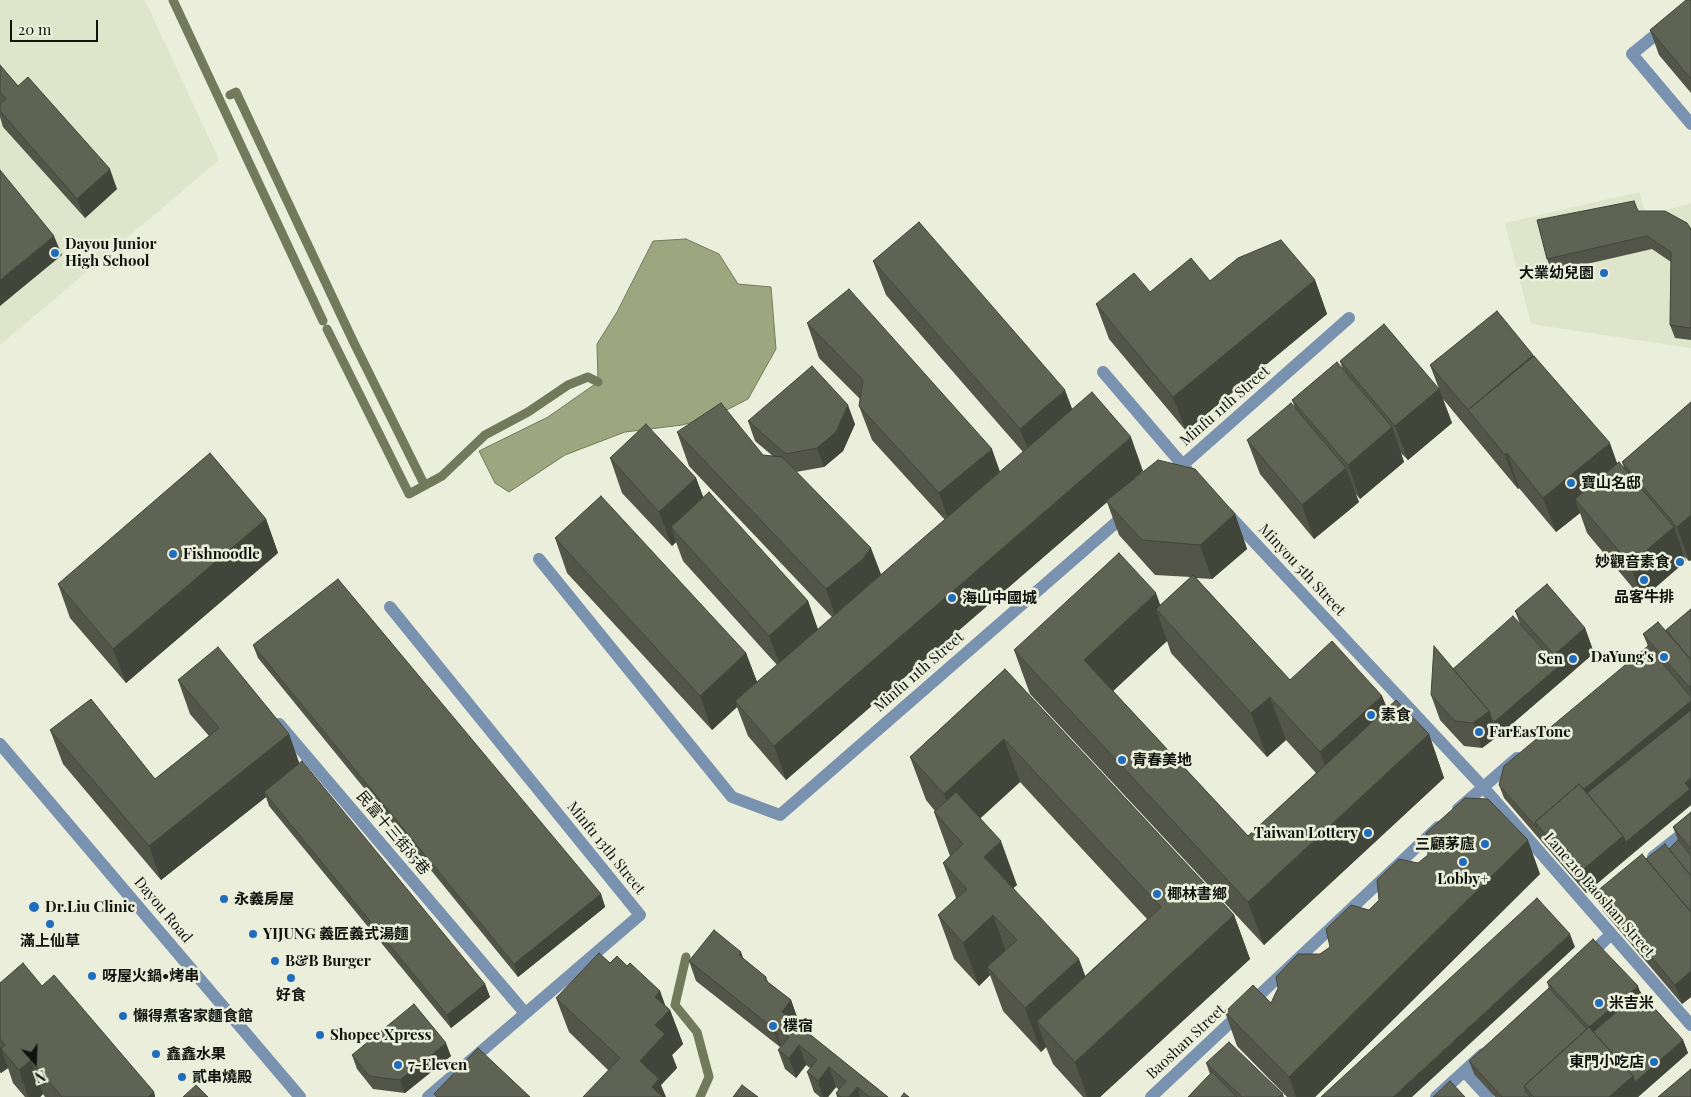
<!DOCTYPE html>
<html>
<head>
<meta charset="utf-8">
<style>
  body { margin:0 }
  #map { position:relative; width:1691px; height:1097px; overflow:hidden; background:#eaeedb; font-family:"Playfair Display",serif }
  canvas { display:block }
  .north { position:absolute; left:10px; top:1037px; width:50px; height:50px; -webkit-text-stroke:4px #eaeedb; paint-order:stroke; rotate:160deg; font-size:14px; font-weight:700; line-height:20px; text-align:center; color:#11130d }
  .north::after { content:''; display:block; margin:auto; width:18px; height:22px; background:#11130d; clip-path:polygon(50% 0,100% 100%,50% 72%,0 100%) }
  .scale { position:absolute; left:10px; top:20px; width:88px; height:22px; box-sizing:border-box; border:2px solid #11130d; border-top:0; padding-left:6px; font-size:15px; line-height:18px; white-space:nowrap; color:#11130d; -webkit-text-stroke:4px #eaeedb; paint-order:stroke }
</style>
</head>
<body>
<div id="map">
<canvas width="1691" height="1097"></canvas>
<div class="north">N</div>
<div class="scale">20 m</div>
</div>
<script>
const ctx = document.querySelector('canvas').getContext('2d');
ctx.lineJoin = 'round';
function fillPath(path, color) {
  ctx.fillStyle = color;
  ctx.fill(path, 'evenodd');
}
function toPath(rows) {
  const path = new Path2D();
  for (const r of rows) {
    path.moveTo(r[0], r[1]);
    for (let i = 2; i < r.length; i += 2) path.lineTo(r[i], r[i + 1]);
  }
  return path;
}
function strokePath(path, color, width, dash) {
  ctx.strokeStyle = color;
  ctx.lineWidth = width;
  ctx.lineCap = dash ? 'butt' : 'round';
  ctx.setLineDash(dash || []);
  ctx.stroke(path);
}
function write(font, color, halo, rows, align = 'center') {
  ctx.font = font + ' "Playfair Display","Noto Sans TC",serif';
  ctx.lineWidth = 5;
  ctx.setLineDash([]);
  ctx.textBaseline = 'middle';
  ctx.strokeStyle = halo;
  ctx.fillStyle = color;
  for (const [text, x, y, turn = 0] of rows) {
    ctx.save();
    ctx.translate(x, y);
    ctx.rotate((+turn || 0) * Math.PI / 180);
    ctx.textAlign = isNaN(turn) ? turn : align;
    if (halo) ctx.strokeText(text, 0, 0);
    ctx.fillText(text, 0, 0);
    ctx.restore();
  }
}
fillPath(toPath([
  [0,0,145,0,219,160,0,345],
  [1639,192,1647,216,1691,203,1691,348,1531,324,1505,223]
]), '#dfe5cb');
const water = toPath([
  [686,239,719,254,738,284,771,287,776,349,748,399,715,416,682,425,625,432,565,455,509,492,495,483,479,451,548,417,598,382,597,344,617,312,653,241,686,239]
]);
fillPath(water, '#9da67e');
strokePath(water, '#737a5c', 1);
strokePath(toPath([
  [173,0,323,321],
  [230,95,236,92,354,343,424,484],
  [327,329,409,494,442,476,485,435,528,412,568,385,588,377,598,382],
  [686,957,675,1005,697,1032,709,1077,700,1097]
]), '#737a5c', 9);
strokePath(toPath([
  [1691,6,1632,54,1691,124],
  [1103,372,1187,470],
  [1169,477,1349,318],
  [1228,514,1483,787,1691,1025],
  [539,559,732,797,780,815,1127,513],
  [390,607,640,915,428,1097],
  [279,724,525,1013],
  [0,744,300,1097],
  [1458,809,1517,758],
  [1653,857,1691,827],
  [1588,957,1611,934],
  [1464,1071,1488,1097],
  [1151,1097,1438,827],
  [1436,1097,1483,1054]
]), '#7992af', 12);
fillPath(toPath([
  [1691,0,1691,93,1659,55,1650,30],
  [0,65,18,86,117,189,85,218,3,127,0,117],
  [1638,211,1691,229,1691,340,1675,338,1670,325,1671,262,1652,249,1552,272,1547,259],
  [873,261,1072,409,1143,471,1133,479,1235,514,1247,549,1212,579,1196,578,1290,680,1382,696,1387,708,1429,734,1444,778,1264,945,1030,694,1014,650,1161,605,1191,577,1155,575,1119,535,1107,502,786,780,748,736,737,707,712,730,567,573,555,538,746,653,757,682,777,665,683,561,676,542,672,546,622,493,610,458,696,478,703,497,808,601,818,630,832,617,689,466,677,432,763,455,774,457,755,441,748,421,855,424,843,451,824,467,796,472,881,575,945,520,872,440,859,406,860,399,819,358,807,323,1000,472,1023,452,886,295],
  [1167,641,1171,653,1267,757,1286,740,1316,773,1248,836,1113,691],
  [1315,280,1327,314,1186,431,1109,339,1096,304,1150,292,1210,281],
  [1534,356,1617,463,1624,468,1622,462,1691,402,1691,560,1689,561,1684,556,1686,561,1642,599,1587,533,1580,513,1556,532,1519,488,1518,489,1443,399,1452,423,1408,460,1401,453,1404,462,1360,499,1355,493,1359,502,1314,539,1260,474,1247,440,1295,408,1292,400,1343,370,1340,361,1439,389,1430,365],
  [266,519,278,553,126,683,70,618,58,584],
  [1691,609,1691,805,1586,893,1504,798,1499,785,1648,646,1643,634,1666,630],
  [1515,611,1585,628,1594,653,1563,680,1498,736,1482,748,1464,746,1440,720,1431,695,1453,669,1520,624],
  [253,645,601,894,605,907,518,977,258,658],
  [1005,669,1234,915,1250,959,1100,1097,1083,1097,1053,1064,1046,1047,1041,1052,1003,1011,990,975,979,986,954,959,938,915,956,898,943,863,950,856,934,812,935,811,926,800,910,757],
  [1020,782,1147,919,1085,976,1013,888,1017,885,980,818],
  [178,680,289,734,299,763,485,984,490,997,451,1028,269,806,266,797,161,880,63,764,50,730,155,779,209,736,190,714],
  [1691,812,1691,997,1682,1004,1603,911,1596,892,1646,859,1669,849,1678,840,1673,827],
  [1418,863,1540,874,1315,1097,1287,1097,1237,1046,1225,1012,1271,1003,1320,954,1330,947],
  [744,959,766,977,768,982,791,1000,798,1020,795,1023,888,1097,837,1097,836,1093,839,1090,836,1087,828,1097,820,1097,814,1092,807,1072,810,1068,806,1065,796,1078,785,1069,778,1050,782,1046,781,1045,780,1047,696,981,689,961],
  [627,966,660,991,665,1006,670,1010,683,1044,672,1055,677,1068,661,1085,608,1070,569,1032,556,998],
  [1547,982,1640,992,1683,1040,1688,1053,1638,1097,1495,1097,1474,1074,1469,1061,1549,988],
  [0,983,42,986,154,1092,155,1097,45,1097,43,1094,40,1097,25,1097,13,1083,8,1068,1,1073,0,1072],
  [352,1055,451,1056,405,1093,373,1089,357,1069],
  [1206,1063,1283,1094,1284,1097,1188,1097,1210,1074]
]), '#525547');
fillPath(toPath([
  [110,169,117,189,85,218,77,199],
  [54,236,62,255,0,306,0,280],
  [1315,280,1327,314,1186,431,1173,397],
  [1533,355,1546,389,1468,410,1480,444,1468,410],
  [1439,389,1452,423,1408,460,1395,426],
  [1065,390,1078,424,1033,463,1020,429],
  [848,405,855,424,843,451,824,467,817,448],
  [1392,427,1404,462,1360,499,1348,465],
  [1131,437,1143,471,786,780,774,746],
  [1610,443,1622,477,1575,499,1580,513,1556,532,1543,498],
  [992,449,1004,483,951,527,939,493],
  [1507,453,1519,488,1518,489,1505,455],
  [1346,468,1359,502,1314,539,1302,505],
  [696,478,709,512,671,527,676,542,672,546,659,512],
  [1235,514,1247,549,1212,579,1200,545],
  [1691,515,1691,560,1689,561,1677,527],
  [266,519,278,553,126,683,113,649],
  [1674,527,1686,561,1642,599,1630,564],
  [871,548,884,582,838,623,826,589],
  [1156,593,1166,621,1156,609,1167,641,1100,703,1084,660],
  [808,601,820,635,782,670,769,636],
  [1585,628,1594,653,1563,680,1554,655],
  [746,653,759,687,735,701,737,707,712,730,700,696],
  [1558,667,1563,680,1498,736,1482,748,1473,723,1489,711],
  [1691,685,1691,694,1689,687],
  [1382,696,1398,739,1336,795,1320,752],
  [1270,697,1286,740,1267,757,1251,713],
  [1691,701,1691,718,1591,801,1539,827],
  [289,734,301,768,264,792,266,797,161,880,149,846],
  [1429,734,1444,778,1264,945,1248,902],
  [1004,739,1020,782,960,837,944,794],
  [1691,778,1691,805,1630,855,1626,842,1685,783],
  [1623,836,1630,855,1586,893,1579,873],
  [1528,840,1540,874,1315,1097,1296,1097,1289,1077],
  [1001,841,1017,885,1000,900,984,857],
  [601,894,605,907,518,977,514,964],
  [993,915,1009,959,987,967,990,975,979,986,963,943],
  [1234,915,1250,959,1100,1097,1087,1097,1075,1062],
  [1570,934,1575,947,1412,1097,1393,1097],
  [741,952,748,971,739,955],
  [1079,959,1095,1002,1037,1021,1046,1047,1041,1052,1025,1008],
  [1691,971,1691,997,1682,1004,1675,985],
  [485,984,490,997,451,1028,447,1015],
  [1638,986,1645,1005,1596,1047,1589,1027],
  [660,991,668,1013,670,1010,683,1044,672,1055,677,1068,661,1085,666,1097,656,1097,640,1061,655,1025,655,997],
  [791,1000,798,1020,789,1031,782,1012],
  [774,1026,781,1045,780,1047,773,1028],
  [1683,1040,1688,1053,1638,1097,1609,1097,1633,1076],
  [446,1043,451,1056,405,1093,400,1080],
  [799,1045,806,1065,796,1078,789,1058],
  [0,1046,8,1068,1,1073,0,1070],
  [31,1060,43,1094,40,1097,28,1097,19,1070],
  [829,1067,836,1087,828,1097,823,1097,818,1081],
  [857,1087,860,1097,849,1097],
  [154,1092,155,1097,148,1097]
]), '#42453a');
const building = toPath([
  [1686,0,1691,0,1691,79,1650,30,1686,0],
  [0,65,18,86,28,77,110,169,77,199,0,111,0,104,6,99,0,92,0,65],
  [0,170,54,236,0,280,0,170],
  [1634,201,1638,211,1665,211,1687,223,1691,229,1691,328,1670,325,1671,252,1647,236,1547,259,1537,220,1634,201],
  [919,222,1065,390,1020,429,873,261,919,222],
  [1281,240,1315,280,1173,397,1096,304,1134,273,1150,292,1191,258,1210,281,1238,258,1281,240],
  [849,289,992,449,939,493,859,406,863,380,807,323,849,289],
  [1497,311,1533,355,1468,410,1430,365,1497,311],
  [1384,324,1439,389,1395,426,1340,361,1384,324],
  [1534,356,1610,443,1543,498,1507,453,1505,455,1468,410,1534,356],
  [1337,362,1392,427,1348,465,1292,400,1337,362],
  [812,366,848,405,836,432,817,448,786,454,748,421,812,366],
  [1092,392,1131,437,774,746,735,701,1092,392],
  [1691,402,1691,515,1677,527,1622,462,1691,402],
  [721,403,763,455,782,457,871,548,862,560,826,589,677,432,721,403],
  [1291,403,1346,468,1302,505,1247,440,1291,403],
  [646,424,696,478,659,512,610,458,646,424],
  [210,453,266,519,113,649,58,584,210,453],
  [1158,460,1195,469,1235,514,1200,545,1142,540,1106,501,1158,460],
  [1619,462,1674,527,1630,564,1575,499,1619,462],
  [709,492,808,601,769,636,671,527,709,492],
  [601,496,746,653,700,696,555,538,601,496],
  [1119,553,1156,593,1084,660,1248,836,1396,700,1429,734,1248,902,1014,650,1119,553],
  [1193,575,1290,680,1332,641,1382,696,1320,752,1270,697,1251,713,1156,609,1193,575],
  [338,579,601,894,514,964,253,645,338,579],
  [1547,584,1585,628,1554,655,1515,611,1547,584],
  [1691,609,1691,660,1666,630,1691,609],
  [1513,616,1558,667,1493,723,1489,711,1453,669,1513,616],
  [1658,622,1691,660,1691,685,1689,687,1643,634,1658,622],
  [1434,646,1489,711,1473,723,1455,721,1431,695,1434,646],
  [1648,646,1691,697,1691,701,1584,789,1579,784,1535,822,1537,828,1499,785,1504,766,1648,646],
  [218,647,289,734,149,846,50,730,91,699,155,779,219,728,178,680,218,647],
  [1005,669,1234,915,1075,1062,1037,1021,1161,907,1004,739,944,794,910,757,1005,669],
  [1691,710,1691,778,1685,783,1690,789,1626,842,1623,836,1587,793,1691,710],
  [302,761,485,984,447,1015,264,792,302,761],
  [1579,784,1623,836,1579,873,1535,822,1579,784],
  [956,792,1001,841,984,857,1079,959,1025,1008,987,967,1017,940,993,915,963,943,938,915,967,889,943,863,963,844,934,812,956,792],
  [1465,798,1488,799,1528,840,1289,1077,1225,1012,1253,985,1271,1003,1278,988,1276,977,1298,954,1320,954,1330,947,1326,929,1351,905,1369,910,1379,900,1377,880,1399,859,1418,863,1428,855,1426,833,1465,798],
  [1691,812,1691,849,1673,827,1691,812],
  [1678,840,1691,855,1691,876,1669,849,1678,840],
  [1665,844,1691,876,1691,912,1646,859,1665,844],
  [1642,854,1691,912,1691,971,1675,985,1596,892,1642,854],
  [1537,898,1570,934,1393,1097,1321,1097,1537,898],
  [714,930,741,952,739,955,766,977,765,980,791,1000,782,1012,888,1097,869,1097,857,1087,849,1097,841,1097,836,1093,846,1081,829,1067,818,1081,807,1072,817,1060,799,1045,789,1058,778,1050,789,1037,774,1026,773,1028,689,961,714,930],
  [1593,939,1638,986,1589,1027,1547,982,1593,939],
  [599,953,610,963,617,956,627,966,630,963,660,991,655,997,670,1010,655,1025,665,1034,640,1061,659,1079,652,1087,663,1097,583,1097,620,1058,556,998,599,953],
  [23,963,42,986,54,975,154,1092,148,1097,62,1097,31,1060,19,1070,1,1049,5,1045,0,1039,0,983,23,963],
  [1549,988,1587,1029,1524,1086,1526,1092,1530,1097,1502,1097,1469,1061,1549,988],
  [1640,992,1683,1040,1635,1082,1633,1076,1593,1032,1640,992],
  [414,1004,446,1043,400,1080,369,1076,352,1055,414,1004],
  [1589,1027,1633,1076,1609,1097,1534,1097,1524,1086,1589,1027],
  [1229,1042,1283,1094,1279,1097,1242,1097,1206,1063,1229,1042],
  [478,1048,530,1097,437,1097,434,1094,478,1048],
  [1691,1069,1691,1097,1658,1097,1691,1069],
  [1212,1072,1237,1097,1188,1097,1212,1072],
  [1450,1081,1465,1097,1433,1097,1450,1081],
  [196,1085,208,1097,183,1097,196,1085],
  [742,1085,758,1097,733,1097,742,1085],
  [904,1093,909,1097,901,1097,904,1093]
]);
fillPath(building, '#5f6353');
strokePath(building, '#42453a', 1);
for (const [x, y, r, color] of [
  [55,253,5,"#1f6dbc"],
  [1604,273,5,"#1f6dbc"],
  [1571,483,5,"#1f6dbc"],
  [173,554,5,"#1f6dbc"],
  [1680,562,5,"#1f6dbc"],
  [1644,580,5,"#1f6dbc"],
  [952,598,5,"#1f6dbc"],
  [1664,657,5,"#1f6dbc"],
  [1573,659,5,"#1f6dbc"],
  [1371,715,5,"#1f6dbc"],
  [1479,732,5,"#1f6dbc"],
  [1122,760,5,"#1f6dbc"],
  [1368,833,5,"#1f6dbc"],
  [1485,844,5,"#1f6dbc"],
  [1463,862,5,"#1f6dbc"],
  [1157,894,5,"#1f6dbc"],
  [224,899,5,"#1f6dbc"],
  [34,907,6,"#1f6dbc"],
  [50,924,5,"#1f6dbc"],
  [253,934,5,"#1f6dbc"],
  [275,961,5,"#1f6dbc"],
  [92,976,5,"#1f6dbc"],
  [291,978,5,"#1f6dbc"],
  [1599,1003,5,"#1f6dbc"],
  [123,1016,5,"#1f6dbc"],
  [773,1026,5,"#1f6dbc"],
  [320,1035,5,"#1f6dbc"],
  [156,1054,5,"#1f6dbc"],
  [1654,1062,5,"#1f6dbc"],
  [398,1065,5,"#1f6dbc"],
  [182,1077,5,"#1f6dbc"]
]) {
  const dot = new Path2D();
  dot.arc(x, y, r, 0, 2 * Math.PI);
  ctx.fillStyle = color;
  ctx.fill(dot);
  strokePath(dot, '#eaeedb', 2);
}
write('bold 15px', '#11130d', '#eaeedb', [
  ["Dayou Junior",65,244],
  ["High School",65,261],
  ["大業幼兒園",1594,273,"right"],
  ["寶山名邸",1581,483],
  ["Fishnoodle",183,554],
  ["妙觀音素食",1670,562,"right"],
  ["品客牛排",1644,597,"center"],
  ["海山中國城",962,598],
  ["DaYung's",1654,657,"right"],
  ["Sen",1563,659,"right"],
  ["素食",1381,715],
  ["FarEasTone",1489,732],
  ["青春美地",1132,760],
  ["Taiwan Lottery",1358,833,"right"],
  ["三顧茅廬",1475,844,"right"],
  ["Lobby+",1463,879,"center"],
  ["椰林書鄉",1167,894],
  ["永義房屋",234,899],
  ["Dr.Liu Clinic",45,907],
  ["YIJUNG 義匠義式湯麵",263,934],
  ["滿上仙草",50,941,"center"],
  ["B&B Burger",285,961],
  ["呀屋火鍋•烤串",102,976],
  ["好食",291,995,"center"],
  ["米吉米",1609,1003],
  ["懶得煮客家麵食館",133,1016],
  ["樸宿",783,1026],
  ["Shopee Xpress",330,1035],
  ["鑫鑫水果",166,1054],
  ["東門小吃店",1644,1062,"right"],
  ["7-Eleven",408,1065],
  ["貳串燒殿",192,1077]
], 'left');
write('15px', '#11130d', '#eaeedb', [
  ["Minfu 11th Street",1225,406,-41],
  ["Minyou 5th Street",1302,570,47],
  ["Minfu 11th Street",919,672,-41],
  ["民富十三街85巷",393,833,50],
  ["Minfu 13th Street",606,848,51],
  ["Lane210 Baoshan Street",1599,895,49],
  ["Dayou Road",163,910,50],
  ["Baoshan Street",1186,1042,-43]
]);
</script>
</body>
</html>
